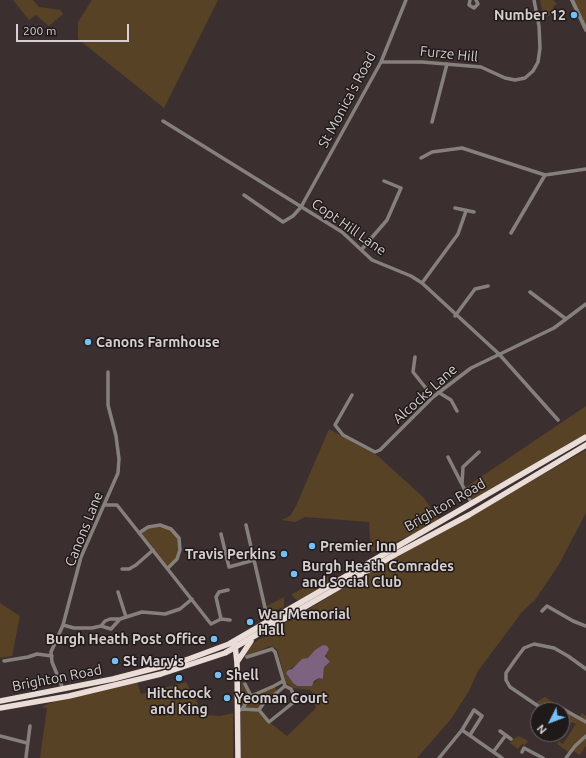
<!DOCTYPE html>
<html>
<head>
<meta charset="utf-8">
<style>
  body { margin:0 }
  #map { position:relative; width:586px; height:758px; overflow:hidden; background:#3c2f2f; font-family:Ubuntu,sans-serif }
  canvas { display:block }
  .north { position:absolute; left:530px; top:702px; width:40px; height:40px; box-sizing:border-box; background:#1f1919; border:1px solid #696262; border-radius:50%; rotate:228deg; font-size:11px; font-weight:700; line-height:16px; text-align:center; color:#d7cfcf }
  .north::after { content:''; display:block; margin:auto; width:14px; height:18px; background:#74c0f6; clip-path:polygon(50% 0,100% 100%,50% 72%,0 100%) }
  .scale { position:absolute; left:16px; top:24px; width:113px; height:18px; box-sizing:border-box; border:2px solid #d7cfcf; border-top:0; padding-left:5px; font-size:12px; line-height:14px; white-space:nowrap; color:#d7cfcf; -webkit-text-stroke:3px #1f1919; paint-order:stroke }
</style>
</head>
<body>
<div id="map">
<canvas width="586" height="758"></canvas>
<div class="north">N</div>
<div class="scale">200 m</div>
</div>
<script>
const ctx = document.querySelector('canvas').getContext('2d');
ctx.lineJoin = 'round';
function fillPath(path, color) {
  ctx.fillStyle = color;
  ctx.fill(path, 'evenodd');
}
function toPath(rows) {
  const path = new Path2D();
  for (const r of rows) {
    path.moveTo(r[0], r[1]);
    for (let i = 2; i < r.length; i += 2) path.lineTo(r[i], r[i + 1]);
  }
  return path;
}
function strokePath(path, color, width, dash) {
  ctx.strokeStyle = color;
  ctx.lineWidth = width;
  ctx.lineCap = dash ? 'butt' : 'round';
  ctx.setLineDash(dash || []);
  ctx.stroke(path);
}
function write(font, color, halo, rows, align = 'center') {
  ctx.font = font + ' Ubuntu,sans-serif';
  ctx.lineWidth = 3;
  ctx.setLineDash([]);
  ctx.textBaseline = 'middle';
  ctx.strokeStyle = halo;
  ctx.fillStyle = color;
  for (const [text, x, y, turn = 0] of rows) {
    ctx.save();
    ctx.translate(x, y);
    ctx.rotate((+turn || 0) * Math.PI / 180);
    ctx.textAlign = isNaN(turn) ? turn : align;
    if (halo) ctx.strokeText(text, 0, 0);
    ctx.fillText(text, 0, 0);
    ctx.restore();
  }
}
fillPath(toPath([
  [13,0,33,0,39,7,60,10,63,14,49,26,36,15,29,20],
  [92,0,218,0,164,108,78,39,78,22],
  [540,0,553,0,557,4,553,7,557,12,544,18],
  [572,0,586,0,586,30],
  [586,406,586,434,472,500,466,487],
  [329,429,378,456,423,497,439,519,415,533,377,551,371,551,369,522,305,517,295,522,282,520,290,516,296,506],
  [586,450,586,513,558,566,535,600,522,612,478,671,469,691,451,719,417,758,241,758,241,712,242,709,241,678,251,696,274,686,277,691,259,710,269,722,287,736,316,708,312,692,310,690,293,688,286,683,277,649,270,646,242,658,247,649,259,639,266,637,285,623,377,568],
  [323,645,329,664,324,666,323,679,319,678,314,683,297,686,293,683,286,673,288,670,308,658],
  [160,525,171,529,179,538,180,550,177,559,168,568,139,533,148,527],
  [327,576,329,580,327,583,298,601,293,597,292,594],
  [284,597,284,607,270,612,268,611,267,606],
  [0,603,20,616,12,656,0,658],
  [137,682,141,694,186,682,204,715,220,716,233,713,233,758,40,758,47,708,41,707,55,701],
  [545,697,563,709,576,715,580,716,582,713,586,716,586,746,580,755,572,750,570,753,557,744,559,741,563,744,576,724,572,722,565,731,562,729,562,710,541,708,535,703],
  [519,736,528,741,525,745,522,744,518,749,510,743,513,739]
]), '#584226');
fillPath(toPath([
  [323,645,327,646,329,649,325,656,330,662,324,667,323,679,319,678,314,681,312,686,297,686,293,683,286,673,288,670,292,669,302,659,308,658,315,650]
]), '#7d6380');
strokePath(toPath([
  [470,0,469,5,474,8,478,4,476,0],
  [381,62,422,62,481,67,505,78,515,80,525,78,533,71,538,62,540,48,539,26,534,0],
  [163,121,342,232,372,260,411,276,422,283,499,354,558,420],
  [432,122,447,64],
  [421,158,432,152,462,148,545,175],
  [244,195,283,222,293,216,301,207,381,62,406,0],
  [455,208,474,212],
  [511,233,545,175,586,169],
  [362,249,387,220,401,188,384,181],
  [422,283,458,234,466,211],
  [530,292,566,319],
  [455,316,475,289,488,286],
  [415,357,413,372,433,397],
  [438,392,451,400,457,411],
  [352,395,335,425,343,435,375,452,380,450,433,397,471,368,554,328,586,304],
  [448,457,472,504],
  [462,484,463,467,479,452],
  [104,505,117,505,211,624,221,619,216,597,219,592,228,590],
  [246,525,266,612],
  [139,533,148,527,160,525,171,529,179,538,180,550,177,559,168,568],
  [221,534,229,567,254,560],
  [122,569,129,569,136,565,153,550],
  [118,592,126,617],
  [542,611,547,606,573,621,586,626],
  [221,619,230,620],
  [63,625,74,628,92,628,101,626,105,621,110,619,120,619],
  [101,626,111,629,120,619,142,612,165,614,180,609,192,599],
  [247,657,272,649,275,652,285,686,291,689,295,698,294,702,269,722,259,710,263,704,285,686],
  [4,661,28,657,37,654,52,656],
  [586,669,568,656,554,648,534,644,524,648,515,660,506,673,506,680,510,687,541,708,563,709,586,722],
  [245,684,251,696],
  [63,689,52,662,51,652,63,625,81,557,118,473,119,459,116,436,108,405,108,372],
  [242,709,259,710],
  [238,711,242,709,251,696,274,686,283,681],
  [500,731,511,739],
  [470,735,482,716,474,710,462,730,502,758],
  [0,736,27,743],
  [494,751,506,735],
  [522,752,524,748,543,758],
  [26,757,30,726],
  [439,758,462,730],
  [566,758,575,746,586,736]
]), '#86807d', 3.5);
strokePath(toPath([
  [572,0,586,30]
]), '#86807d', 4);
strokePath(toPath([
  [266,612,267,618,271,622],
  [235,645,237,663,238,758],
  [237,662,251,641],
  [0,701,113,679,186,660,229,644,586,437],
  [0,708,69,696,161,674,225,653,396,554,469,515,586,445]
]), '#eadcd6', 5.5);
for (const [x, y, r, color] of [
  [574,15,4,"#74c0f6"],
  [88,342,4,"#74c0f6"],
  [312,546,4,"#74c0f6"],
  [284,554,4,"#74c0f6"],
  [294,574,4,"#74c0f6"],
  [250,622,4,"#74c0f6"],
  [214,639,4,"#74c0f6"],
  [115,661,4,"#74c0f6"],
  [218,675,4,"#74c0f6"],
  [179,678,4,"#74c0f6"],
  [227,698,4,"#74c0f6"]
]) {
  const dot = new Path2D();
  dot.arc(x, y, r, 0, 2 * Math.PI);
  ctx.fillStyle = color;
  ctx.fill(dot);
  strokePath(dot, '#1f1919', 1.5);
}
write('bold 14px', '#d7cfcf', '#1f1919', [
  ["Number 12",566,15,"right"],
  ["Canons Farmhouse",96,342],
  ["Premier Inn",320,546],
  ["Travis Perkins",276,554,"right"],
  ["Burgh Heath Comrades",302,566],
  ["and Social Club",302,582],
  ["War Memorial",258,614],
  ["Hall",258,630],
  ["Burgh Heath Post Office",206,639,"right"],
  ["St Mary's",123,661],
  ["Shell",226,675],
  ["Hitchcock",179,693,"center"],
  ["and King",179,709,"center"],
  ["Yeoman Court",235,698]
], 'left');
write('14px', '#d7cfcf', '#1f1919', [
  ["Furze Hill",449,54,6],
  ["St Monica's Road",347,100,-62],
  ["Copt Hill Lane",349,227,35],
  ["Alcocks Lane",425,394,-42],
  ["Brighton Road",445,505,-30],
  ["Canons Lane",84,529,-68],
  ["Brighton Road",57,678,-11]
]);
</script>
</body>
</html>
